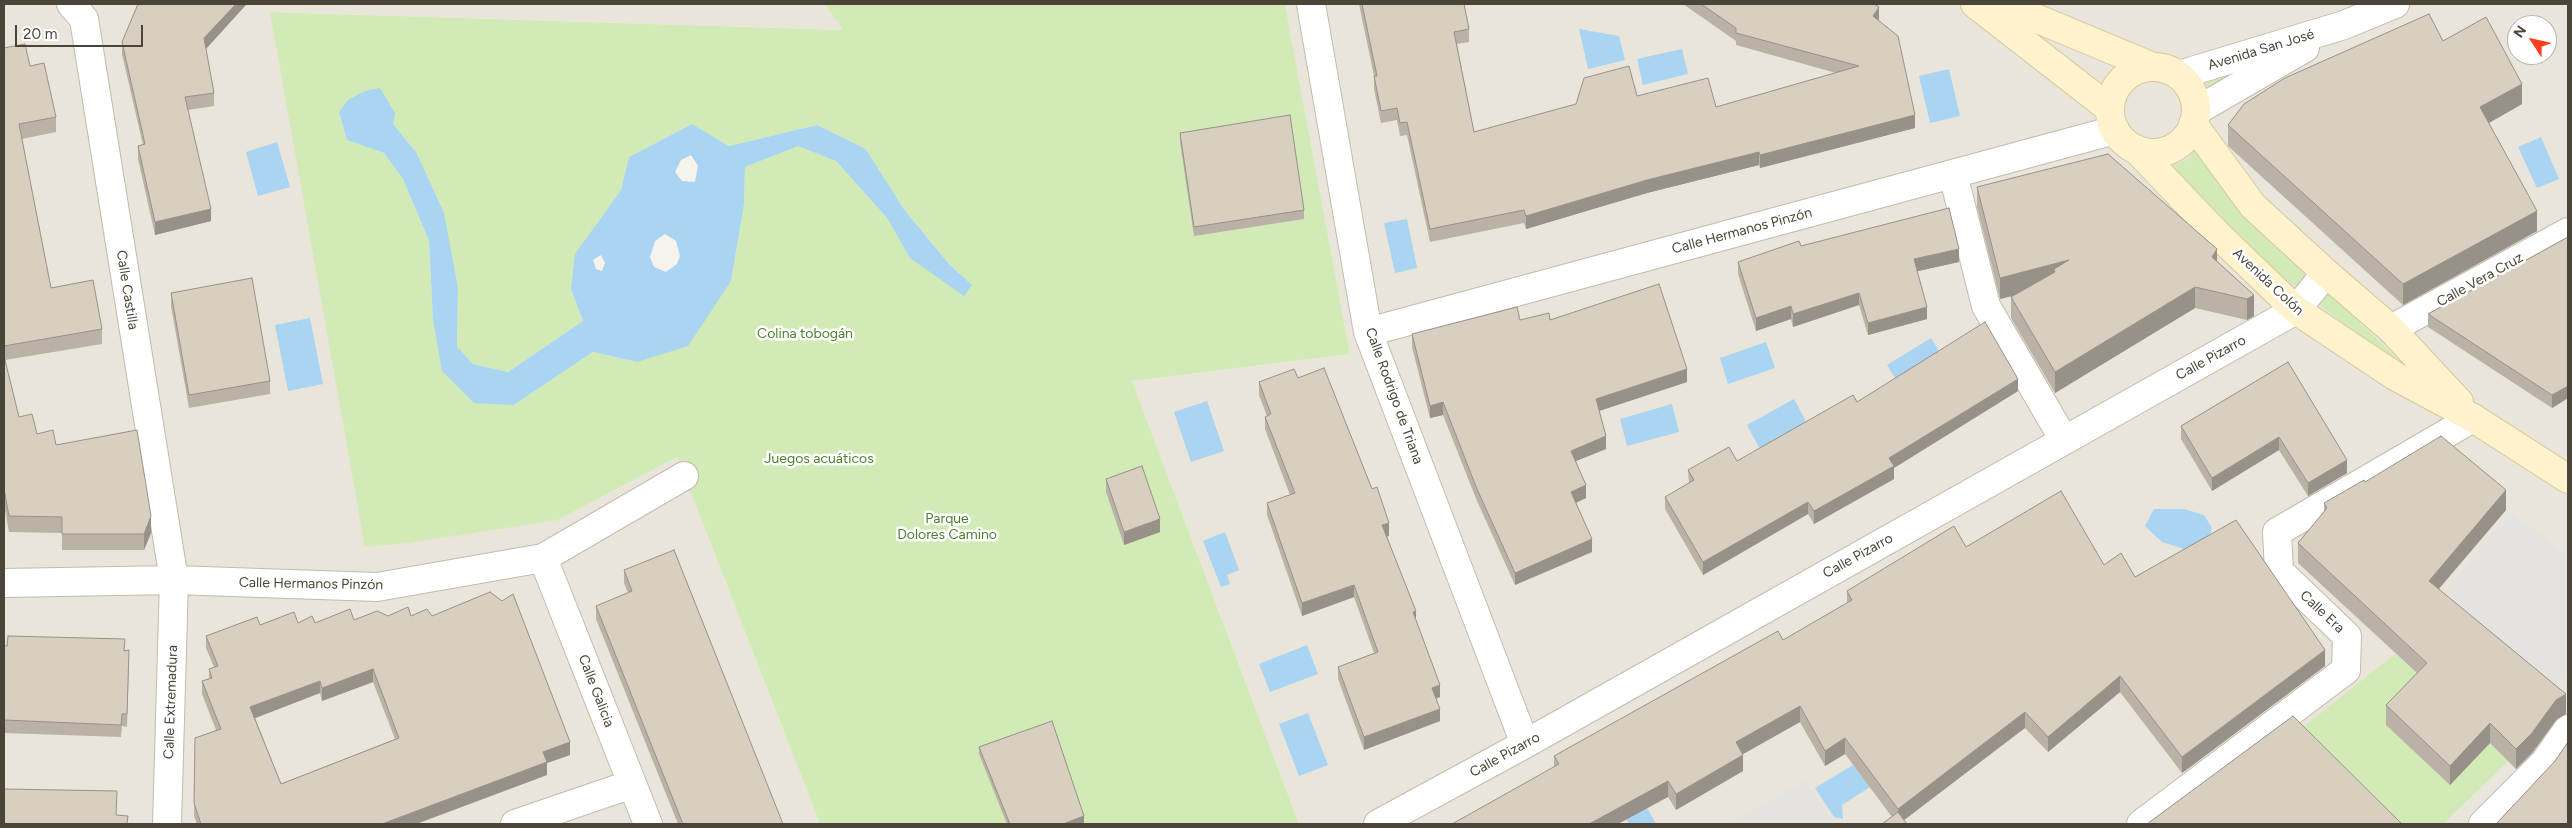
<!DOCTYPE html>
<html>
<head>
<meta charset="utf-8">
<style>
  body { margin:0 }
  #map { position:relative; width:2572px; height:828px; overflow:hidden; background:#f6f3ec; font-family:Figtree,sans-serif }
  canvas { display:block }
  .frame { position:absolute; inset:0; border:5px solid #4b4439; pointer-events:none }
  .north { position:absolute; left:2507px; top:15px; width:50px; height:50px; box-sizing:border-box; background:#fff; border:1px solid #b7b4b0; border-radius:50%; rotate:305deg; font-size:14px; font-weight:700; line-height:20px; text-align:center; color:#4b4439 }
  .north::after { content:''; display:block; margin:auto; width:18px; height:22px; background:#fc3f1d; clip-path:polygon(50% 0,100% 100%,50% 72%,0 100%) }
  .scale { position:absolute; left:15px; top:25px; width:128px; height:22px; box-sizing:border-box; border:2px solid #4b4439; border-top:0; padding-left:6px; font-size:15px; line-height:18px; white-space:nowrap; color:#4b4439; -webkit-text-stroke:4px #fff; paint-order:stroke }
</style>
</head>
<body>
<div id="map">
<canvas width="2572" height="828"></canvas>
<div class="frame"></div>
<div class="north">N</div>
<div class="scale">20 m</div>
</div>
<script>
const ctx = document.querySelector('canvas').getContext('2d');
ctx.lineJoin = 'round';
function fillPath(path, color) {
  ctx.fillStyle = color;
  ctx.fill(path, 'evenodd');
}
function toPath(rows) {
  const path = new Path2D();
  for (const r of rows) {
    if (r.length === 3) {
      path.moveTo(r[0] + r[2], r[1]);
      path.arc(r[0], r[1], r[2], 0, 2 * Math.PI);
      continue;
    }
    path.moveTo(r[0], r[1]);
    for (let i = 2; i < r.length; i += 2) path.lineTo(r[i], r[i + 1]);
  }
  return path;
}
function strokePath(path, color, width, dash) {
  ctx.strokeStyle = color;
  ctx.lineWidth = width;
  ctx.lineCap = dash ? 'butt' : 'round';
  ctx.setLineDash(dash || []);
  ctx.stroke(path);
}
function write(font, color, halo, rows, align = 'center') {
  ctx.font = font + ' Figtree,sans-serif';
  ctx.lineWidth = 5;
  ctx.setLineDash([]);
  ctx.textBaseline = 'middle';
  ctx.strokeStyle = halo;
  ctx.fillStyle = color;
  for (const [text, x, y, turn = 0] of rows) {
    ctx.save();
    ctx.translate(x, y);
    ctx.rotate((+turn || 0) * Math.PI / 180);
    ctx.textAlign = isNaN(turn) ? turn : align;
    if (halo) ctx.strokeText(text, 0, 0);
    ctx.fillText(text, 0, 0);
    ctx.restore();
  }
}
fillPath(toPath([
  [4,4,825,4,844,30,270,12,558,520,677,457,820,824,4,824],
  [1285,4,2568,4,2568,824,1299,824,1132,381,1350,354],
  [2517,25,2547,25,2547,55,2517,55]
]), '#eae5da');
fillPath(toPath([
  [825,4,1285,4,1350,354,1132,381,1299,824,820,824,677,457,558,520,408,543,365,547,270,12,843,30],
  [339,112,393,124,416,152,458,288,457,348,473,364,508,372,583,321,571,289,592,231,621,190,629,157,692,124,729,146,817,125,866,149,903,208,949,264,972,285,910,258,887,218,836,161,798,145,745,167,744,205,731,281,637,362,593,352,514,405,442,370,433,320,429,241,403,179,384,153,347,140],
  [2265,58,2209,94,2204,77],
  [2196,147,2253,221,2400,361,2371,345,2280,274,2205,201,2173,166,2189,159],
  [2395,654,2427,682,2386,725,2450,785,2490,743,2508,761,2443,824,2389,824,2296,733]
]), '#d2eab5');
fillPath(toPath([
  [2510,512,2568,556,2568,669,2548,699,2434,604],
  [1805,781,1835,824,1729,824]
]), '#e5e3e0');
fillPath(toPath([
  [1579,29,1619,36,1625,60,1588,69],
  [1682,49,1688,74,1643,85,1637,59],
  [1949,69,1960,116,1930,123,1919,76],
  [380,88,395,113,393,124,416,152,444,213,458,288,457,347,473,364,508,372,583,321,571,289,575,254,621,190,629,157,692,124,729,146,817,125,866,149,903,208,949,264,972,285,964,296,910,258,887,218,836,161,798,146,745,167,744,205,731,281,688,346,637,362,593,352,514,405,474,403,442,371,433,320,429,241,403,179,384,153,347,140,339,112,348,100,365,91],
  [691,155,698,166,695,182,682,181,675,172,681,160],
  [665,234,676,241,680,256,677,264,666,272,654,267,650,257,655,241],
  [601,255,605,263,602,271,596,269,593,260],
  [2541,137,2559,179,2537,188,2518,147],
  [277,142,290,187,258,196,246,152],
  [1407,219,1417,268,1395,273,1384,223],
  [310,318,323,384,288,391,275,325],
  [1931,338,1944,359,1901,387,1887,365],
  [1766,342,1775,368,1728,384,1720,358],
  [1794,399,1809,427,1762,453,1747,425],
  [1207,401,1224,451,1191,462,1174,412],
  [1672,404,1679,432,1627,446,1620,419],
  [2154,509,2184,509,2204,515,2212,528,2208,541,2187,550,2162,542,2145,526],
  [1225,532,1239,570,1227,575,1230,584,1221,587,1203,541],
  [1307,645,1318,674,1270,692,1259,664],
  [1308,713,1328,765,1299,776,1279,724],
  [1853,765,1870,787,1842,805,1843,819,1834,817,1815,788],
  [1642,799,1656,824,1629,824,1621,810]
]), '#a9d4f2');
const street = toPath([
  [71,4,84,19,174,580,167,824],
  [1311,4,1368,332,1525,744],
  [2179,75,2344,25,2395,4],
  [2196,111,2305,48],
  [1953,174,1986,306,2064,440],
  [2391,329,2568,232],
  [1368,332,2115,130],
  [543,558,648,824],
  [4,583,174,580,377,587,543,558,684,476],
  [515,824,632,784],
  [1378,824,1525,744,2296,310,2326,273],
  [2141,824,2346,670,2347,636,2279,571,2277,532,2473,418],
  [2483,824,2544,763,2568,729]
]);
const secondary = toPath([
  [1975,4,2110,109],
  [2002,4,2153,67],
  [2153,110,43],
  [2193,124,2253,206,2326,273,2391,329,2459,402],
  [2136,149,2217,234,2296,310,2395,376,2473,418,2568,479]
]);
strokePath(street, '#c2bbae', 30);
strokePath(secondary, '#d6c79b', 30);
strokePath(street, '#fff', 28);
strokePath(secondary, '#fff3cd', 28);
fillPath(toPath([
  [246,4,206,49,214,93,214,106,188,110,211,221,155,235,138,159,138,146,143,145,122,54,122,42],
  [1359,4,1464,4,1469,29,1469,42,1457,44,1474,132,1637,96,1716,107,1836,73,1736,45,1736,41,1683,4,1874,4,1879,21,1915,128,1760,168,1759,165,1647,193,1526,229,1524,223,1430,242,1407,135,1400,136,1397,120,1381,123,1374,89,1374,76],
  [2443,41,2522,104,2489,123,2537,231,2403,305,2228,146,2228,125],
  [4,48,30,66,56,117,56,132,22,139,51,288,102,329,102,344,5,360,19,417,37,434,56,445,151,533,144,550,62,550,62,533,9,532,4,505],
  [1180,133,1304,210,1304,219,1194,236,1180,142],
  [1977,187,2217,261,2254,295,2254,316,2247,320,2195,308,2055,393,2011,318,2011,297,2013,296,2000,299,1977,207],
  [2568,237,2568,398,2552,408,2428,327,2428,314],
  [1801,246,1959,262,1917,271,1927,319,1868,335,1859,305,1793,327,1791,319,1756,331,1738,274,1738,262],
  [171,293,270,381,270,394,189,408,171,306],
  [1520,320,1550,320,1687,382,1599,411,1606,449,1576,461,1586,498,1576,503,1592,552,1515,585,1477,501,1443,415,1430,418,1412,347,1412,334],
  [2288,362,2347,473,2308,496,2279,450,2212,491,2181,439,2181,426],
  [1298,378,1389,536,1387,536,1416,621,1440,697,1436,699,1440,721,1364,750,1338,679,1338,667,1374,653,1354,597,1302,616,1267,515,1267,503,1290,495,1265,429,1265,417,1267,416,1259,395,1259,382],
  [2018,391,1894,468,1894,479,1814,524,1808,514,1703,575,1665,509,1665,497,1689,483,1688,470,1737,461,1857,402],
  [1106,479,1160,532,1124,545,1106,492],
  [2365,482,2506,510,2439,589,2566,714,2556,720,2532,753,2516,769,2490,743,2450,785,2386,725,2386,705,2417,673,2298,563,2298,543,2324,512,2324,503],
  [1966,547,2104,565,2135,577,2325,666,2182,773,2120,692,2048,752,2025,728,1892,817,1845,754,1825,766,1800,722,1743,754,1743,771,1676,810,1668,797,1554,767,1554,756,1783,640,1847,603,1847,591],
  [624,570,783,824,678,824,596,619,596,606,628,593,624,583],
  [388,616,432,616,570,755,547,763,547,775,416,824,197,824,194,816,195,738,216,730,202,694,202,681,209,679,209,669,214,667,206,648,206,636,260,625,298,623,315,623,354,620],
  [373,682,395,739,281,784,255,718,320,693,322,701],
  [4,646,125,650,129,663,127,727,122,726,121,737,4,733],
  [979,747,1084,823,1081,824,1007,824,979,754]
]), '#bab2a6');
fillPath(toPath([
  [236,4,246,4,246,5,204,51,204,38],
  [1879,7,1879,20,1873,29,1873,16],
  [2522,84,2522,104,2480,128,2480,107],
  [1915,115,1915,128,1760,168,1760,155],
  [1759,152,1759,165,1647,193,1526,229,1526,216,1647,180],
  [211,209,211,221,155,235,155,222],
  [2537,211,2537,231,2403,305,2403,284],
  [1959,249,1959,262,1914,272,1914,259],
  [2217,249,2217,269,2212,257],
  [2069,260,2055,272,2054,269,2054,285,2000,299,2000,278],
  [2195,287,2195,308,2055,393,2055,372],
  [1859,293,1859,305,1793,327,1793,314],
  [2254,295,2254,316,2247,320,2247,299],
  [1791,306,1791,319,1756,331,1756,318],
  [1927,307,1927,319,1868,335,1868,323],
  [1687,369,1687,382,1596,412,1596,399],
  [2018,379,2018,391,1894,468,1894,479,1814,524,1814,511,1889,458],
  [2568,386,2568,398,2552,408,2552,395],
  [1443,402,1443,415,1430,418,1430,406],
  [1606,436,1606,449,1571,463,1571,451],
  [2279,437,2279,450,2212,491,2212,478],
  [2347,460,2347,473,2308,496,2308,483],
  [1586,485,1586,498,1571,505,1571,492],
  [2506,490,2506,510,2429,600,2429,581],
  [1808,502,1808,514,1703,575,1703,562],
  [151,516,151,533,144,550,144,534],
  [1160,519,1160,532,1124,545,1124,532],
  [1389,523,1389,536,1382,538,1382,525],
  [1592,539,1592,552,1515,585,1515,573],
  [1354,585,1354,597,1302,616,1302,603],
  [1416,611,1416,623,1413,612],
  [2325,650,2325,666,2182,773,2182,757],
  [373,669,373,682,322,701,322,688],
  [2120,676,2120,692,2048,752,2048,737],
  [320,681,320,693,250,720,250,707],
  [1440,685,1440,697,1432,700,1432,688],
  [2566,694,2566,714,2556,720,2532,753,2516,769,2516,749,2556,700],
  [1800,706,1800,722,1736,758,1736,742],
  [1440,709,1440,721,1364,750,1364,737],
  [2025,712,2025,728,1899,824,1898,824,1898,809],
  [2490,723,2490,743,2450,785,2450,766],
  [1845,738,1845,754,1825,766,1825,751],
  [570,742,570,755,547,763,547,775,416,824,382,824,543,752],
  [1743,755,1743,771,1676,810,1676,794],
  [1668,781,1668,797,1618,824,1589,824],
  [1084,816,1084,823,1081,824,1063,824]
]), '#979187');
const building = toPath([
  [138,4,236,4,204,38,214,93,185,97,211,209,155,222,138,146,145,144,122,42,138,4],
  [1362,4,1464,4,1469,29,1454,32,1474,132,1576,104,1584,78,1629,66,1637,96,1708,78,1716,107,1859,66,1736,33,1736,28,1701,4,1874,4,1879,7,1873,16,1898,36,1915,115,1760,155,1759,152,1647,180,1526,216,1524,210,1430,229,1407,122,1400,123,1397,108,1381,111,1374,76,1377,76,1362,4],
  [2429,14,2443,41,2486,17,2522,84,2480,107,2537,211,2403,284,2228,125,2244,104,2285,78,2429,14],
  [25,44,30,66,44,63,56,117,19,124,51,288,93,280,102,329,4,346,4,48,25,44],
  [1290,115,1304,210,1194,227,1180,133,1290,115],
  [2108,154,2217,249,2212,257,2254,295,2247,299,2195,287,2055,372,2011,297,2055,272,2054,269,2069,260,2000,278,1977,187,2108,154],
  [1949,208,1959,249,1914,259,1927,307,1868,323,1859,293,1793,314,1791,306,1756,318,1738,262,1799,241,1801,246,1949,208],
  [2568,237,2568,386,2552,395,2428,314,2568,237],
  [252,278,270,381,189,395,171,293,252,278],
  [1659,284,1687,369,1596,399,1606,436,1571,451,1586,485,1571,492,1592,539,1515,573,1477,489,1443,402,1430,406,1412,334,1517,307,1520,320,1549,313,1550,320,1659,284],
  [1985,322,2018,379,1889,458,1894,466,1814,511,1808,502,1703,562,1665,497,1694,480,1688,470,1729,447,1737,461,1853,395,1857,402,1985,322],
  [4,356,19,417,32,414,37,434,53,430,56,445,137,430,151,516,144,534,62,534,62,517,9,516,4,489,4,356],
  [2288,362,2347,460,2308,483,2279,437,2212,478,2181,426,2288,362],
  [1324,368,1372,489,1377,487,1389,523,1382,525,1416,611,1413,612,1440,685,1432,688,1440,709,1364,737,1338,667,1378,652,1354,585,1302,603,1267,503,1295,493,1265,417,1271,414,1259,382,1294,369,1298,378,1324,368],
  [2441,436,2506,490,2429,581,2566,694,2556,700,2532,733,2516,749,2490,723,2450,766,2386,705,2427,663,2298,543,2327,508,2324,503,2364,480,2365,482,2441,436],
  [1142,466,1160,519,1124,532,1106,479,1142,466],
  [2061,491,2104,565,2121,553,2135,577,2236,520,2325,650,2182,757,2120,676,2048,737,2025,712,1898,809,1845,738,1825,751,1800,706,1736,742,1743,755,1676,794,1668,781,1589,824,1452,824,1559,764,1554,756,1778,631,1783,640,1852,600,1847,591,1954,526,1966,547,2061,491],
  [674,550,783,824,683,824,596,606,632,591,624,570,674,550],
  [490,592,502,601,513,594,570,742,543,752,547,762,382,824,201,824,194,803,195,738,221,729,202,681,212,678,209,669,218,666,206,636,257,617,260,625,294,612,298,623,312,616,315,623,350,609,354,620,377,611,388,616,408,607,411,616,427,609,432,616,490,592],
  [373,669,399,738,281,784,250,707,320,681,322,688,373,669],
  [8,636,125,639,124,651,129,650,127,714,122,714,121,725,4,720,4,646,7,646,8,636],
  [2293,716,2402,824,2147,824,2293,716],
  [1052,721,1084,816,1063,824,1010,824,979,747,1052,721],
  [2568,742,2568,824,2496,824,2555,761,2568,742],
  [4,789,117,791,116,815,128,816,127,824,4,824,4,789],
  [1898,812,1907,824,1882,824,1898,812]
]);
fillPath(building, '#d8cfc1');
strokePath(building, '#979187', 1);
write('14px', '#4b4439', '#fff', [
  ["Avenida San José",2261,50,-17],
  ["Calle Hermanos Pinzón",1742,231,-15],
  ["Calle Vera Cruz",2480,280,-29],
  ["Avenida Colón",2268,282,43],
  ["Calle Castilla",127,290,81],
  ["Calle Pizarro",2211,358,-29],
  ["Calle Rodrigo de Triana",1394,396,70],
  ["Calle Pizarro",1858,556,-29],
  ["Calle Hermanos Pinzón",311,584,1],
  ["Calle Era",2322,612,43],
  ["Calle Galicia",596,691,69],
  ["Calle Extremadura",171,702,-88],
  ["Calle Pizarro",1505,755,-29]
]);
write('14px', '#4a7f2a', '#fff', [
  ["Colina tobogán",805,334],
  ["Juegos acuáticos",819,459],
  ["Parque",947,519],
  ["Dolores Camino",947,535]
]);
</script>
</body>
</html>
